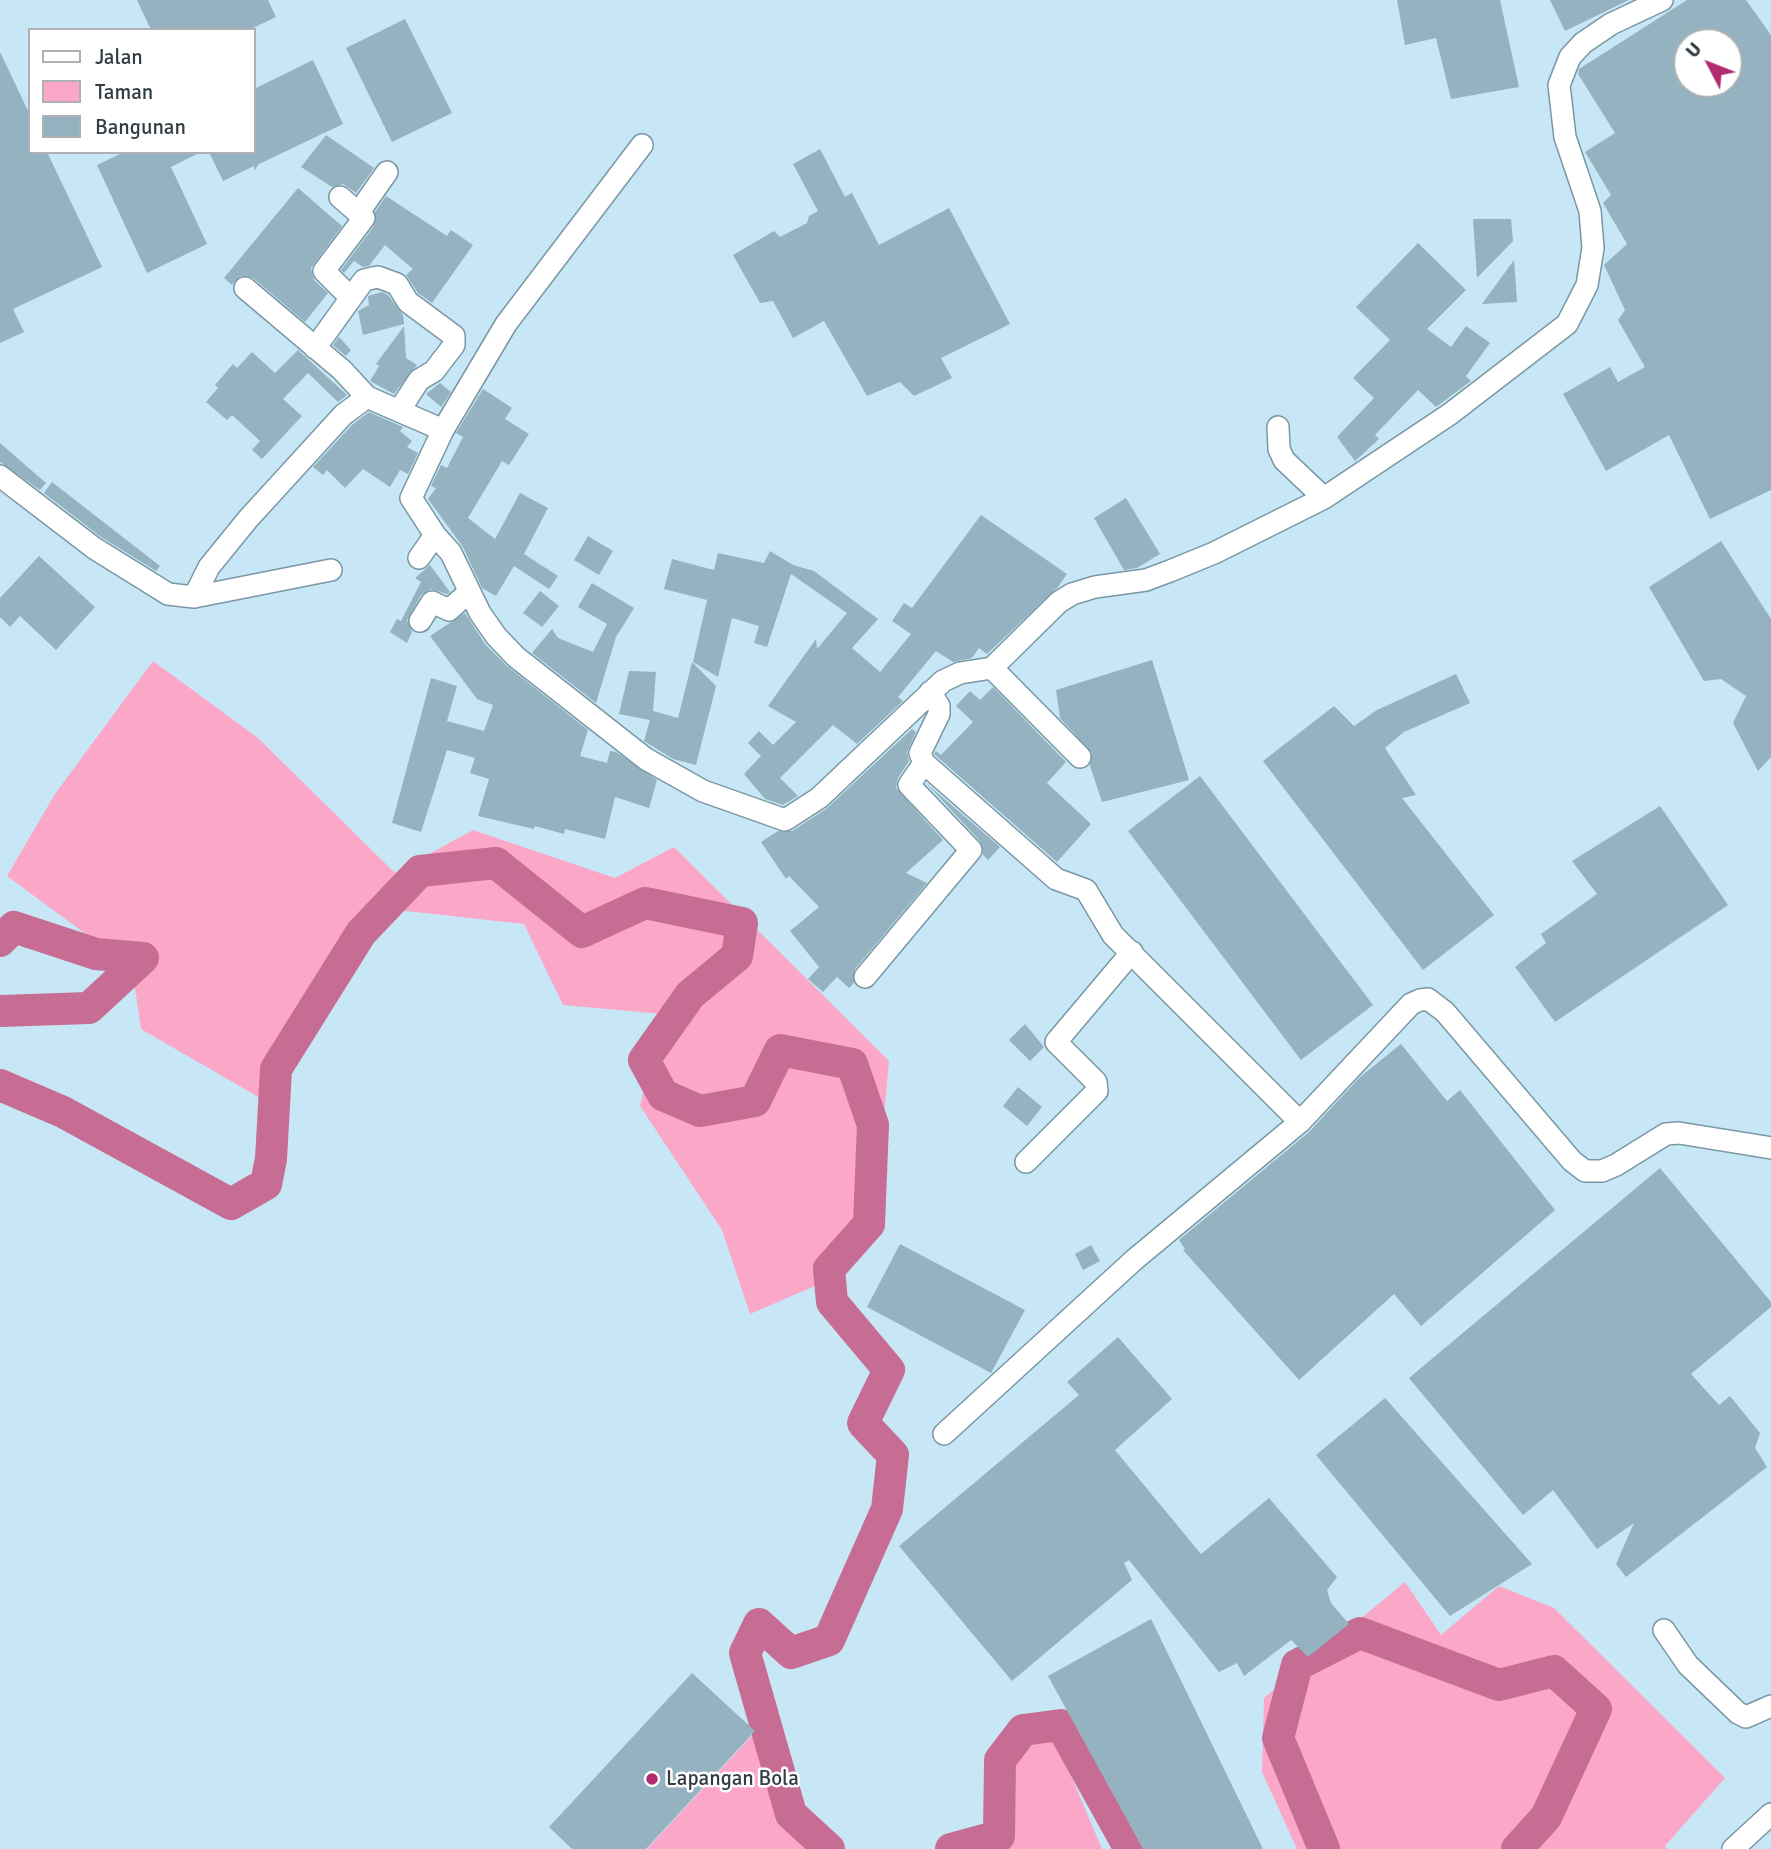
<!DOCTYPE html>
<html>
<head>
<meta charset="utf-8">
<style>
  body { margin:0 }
  #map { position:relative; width:1771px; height:1849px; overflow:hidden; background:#c8e7f6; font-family:Signika,sans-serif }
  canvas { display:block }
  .legend { position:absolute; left:28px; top:28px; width:228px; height:126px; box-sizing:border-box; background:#fff; border:2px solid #adb1b4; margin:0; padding:9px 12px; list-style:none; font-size:21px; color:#313d43 }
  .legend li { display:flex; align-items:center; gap:14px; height:35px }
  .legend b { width:35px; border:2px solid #adb1b4 }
  .north { position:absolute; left:1673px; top:28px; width:70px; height:70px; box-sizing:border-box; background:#fff; border:2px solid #adb1b4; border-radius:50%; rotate:312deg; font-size:19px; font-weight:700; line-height:28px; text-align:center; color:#313d43 }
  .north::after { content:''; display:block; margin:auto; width:24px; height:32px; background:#b12b6f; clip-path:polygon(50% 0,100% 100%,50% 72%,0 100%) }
</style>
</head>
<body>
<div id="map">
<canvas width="1771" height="1849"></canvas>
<ul class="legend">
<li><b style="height:9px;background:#fff"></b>Jalan</li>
<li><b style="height:19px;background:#fba7c8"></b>Taman</li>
<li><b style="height:19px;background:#94b2c0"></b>Bangunan</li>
</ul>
<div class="north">U</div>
</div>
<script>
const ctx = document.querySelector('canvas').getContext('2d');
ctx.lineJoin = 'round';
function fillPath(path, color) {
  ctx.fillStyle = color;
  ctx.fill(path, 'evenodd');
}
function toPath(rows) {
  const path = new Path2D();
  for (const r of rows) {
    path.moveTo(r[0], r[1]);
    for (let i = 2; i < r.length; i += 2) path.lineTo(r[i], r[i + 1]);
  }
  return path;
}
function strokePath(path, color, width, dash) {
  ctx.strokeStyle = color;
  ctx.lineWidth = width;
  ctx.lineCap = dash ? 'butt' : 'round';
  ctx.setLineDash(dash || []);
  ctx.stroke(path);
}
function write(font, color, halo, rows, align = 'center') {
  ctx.font = font + ' Signika,sans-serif';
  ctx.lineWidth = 5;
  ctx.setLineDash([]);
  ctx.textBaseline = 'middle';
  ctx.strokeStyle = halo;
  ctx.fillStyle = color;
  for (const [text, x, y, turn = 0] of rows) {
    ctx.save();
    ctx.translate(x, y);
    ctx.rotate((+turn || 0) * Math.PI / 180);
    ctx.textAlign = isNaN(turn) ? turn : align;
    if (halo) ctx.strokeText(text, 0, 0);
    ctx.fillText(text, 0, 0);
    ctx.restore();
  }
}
fillPath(toPath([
  [153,661,258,738,395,873,473,830,615,878,674,847,889,1061,873,1238,836,1277,750,1314,722,1230,640,1106,662,1014,563,1005,524,924,388,909,267,1102,141,1029,132,968,7,876,55,794],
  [1405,1582,1441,1635,1499,1586,1554,1608,1725,1778,1665,1846,1667,1849,1297,1849,1262,1772,1264,1698],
  [767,1719,800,1837,813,1849,647,1849],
  [1048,1721,1102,1849,966,1849,993,1815,1007,1726]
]), '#fba7c8');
strokePath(toPath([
  [0,941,14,927,96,954,143,958,89,1008,0,1011],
  [0,1085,63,1112,231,1204,266,1184,271,1159,276,1069,361,933,420,871,496,863,582,932,645,903,742,923,737,956,690,995,644,1060,663,1095,700,1111,755,1101,780,1050,852,1064,873,1125,869,1224,829,1269,832,1302,889,1370,863,1423,893,1455,887,1509,829,1640,791,1653,759,1624,745,1653,791,1814,829,1849],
  [951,1849,999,1836,1000,1760,1023,1730,1061,1725,1130,1849],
  [1324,1849,1278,1738,1297,1665,1360,1633,1499,1685,1554,1671,1596,1709,1546,1817,1517,1849]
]), '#c76c92', 32);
fillPath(toPath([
  [137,0,268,0,276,17,249,30,151,30],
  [1397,0,1500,0,1519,87,1451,99,1436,38,1405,45],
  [1550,0,1629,0,1565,31],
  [1687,0,1746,0,1771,35,1771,490,1710,519,1669,435,1606,471,1563,394,1610,367,1618,382,1645,367,1618,320,1625,310,1604,265,1627,244,1603,203,1611,195,1585,152,1615,133,1578,74,1579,69],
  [1687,42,1729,42,1729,84,1687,84],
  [405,19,452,113,392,142,346,48],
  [0,52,30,115,30,152,47,152,102,267,13,309,24,332,0,343],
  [313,60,343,124,259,164,254,171,254,166,223,181,209,152,254,152,254,89],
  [326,135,374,168,356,193,343,184,332,187,301,167],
  [820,149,845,197,852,193,879,245,949,208,1010,324,941,358,952,378,914,396,900,382,867,396,824,321,793,338,773,301,760,303,733,255,774,231,780,237,807,223,809,216,818,211,793,164],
  [124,152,201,152,171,167,207,244,147,273,97,165],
  [298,188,342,226,311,268,314,280,328,293,305,322,253,278,240,276,232,285,224,278],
  [386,196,447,236,451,230,473,245,432,303,418,293,406,275,413,269,385,245,369,266,363,267,354,261,344,273,341,270,374,226,375,212],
  [1473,219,1511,219,1513,241,1477,278],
  [1418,243,1466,290,1427,329,1451,347,1466,326,1490,343,1466,376,1471,381,1436,407,1418,390,1375,435,1379,439,1355,461,1337,437,1374,398,1353,378,1390,340,1356,307],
  [1514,260,1517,302,1482,304],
  [382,292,388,295,403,315,404,324,363,335,358,311,369,305,368,296],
  [404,326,406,358,417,365,394,394,370,381,379,366,376,364],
  [339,337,351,350,346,356,333,345],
  [298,350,347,395,338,402,308,373,283,399,302,416,262,459,252,450,260,441,232,415,227,420,206,402,218,388,215,385,233,364,237,368,252,352,275,373],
  [440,383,451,392,441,407,426,394],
  [483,389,512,408,505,419,529,434,509,465,502,461,468,518,495,539,520,493,548,508,524,554,558,576,549,589,514,566,496,596,482,588,463,547,428,499,436,488,431,486,441,465,447,468,463,437,456,433],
  [369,412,403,427,400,431,412,441,407,447,418,453,408,474,400,470,390,487,363,469,345,488,327,470,323,475,313,467,352,425],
  [0,443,46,483,40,490,0,462],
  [52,482,160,566,156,571,101,537,44,493],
  [1126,498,1160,554,1137,568,1124,570,1094,518],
  [981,515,1067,574,1058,587,987,654,979,648,972,658,953,662,936,651,898,697,903,701,857,744,833,725,780,778,798,796,783,805,765,799,744,774,761,756,748,743,759,731,773,745,796,722,768,706,816,639,817,649,847,613,791,574,767,647,754,643,759,626,732,618,718,677,693,662,707,600,664,589,672,559,714,570,718,553,764,563,770,551,793,565,814,571,878,619,852,648,880,672,911,634,892,621,904,603,912,608],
  [588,536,613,551,599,575,574,560],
  [1721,541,1771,619,1771,757,1758,771,1733,723,1746,696,1721,679,1704,681,1649,587],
  [39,556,95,607,56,650,20,616,10,627,0,617,0,598],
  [430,565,450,592,447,594,431,589,421,595,407,620,412,632,407,643,390,632,397,619,401,621,421,582,415,578],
  [592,583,634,608,616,637,596,703,532,653,552,629,558,638,593,652,607,624,578,607],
  [540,591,559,606,542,627,523,613],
  [465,613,485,644,507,666,588,730,580,756,607,763,610,751,616,752,657,780,649,808,615,797,605,839,565,829,564,834,535,826,534,829,478,816,489,779,470,773,475,758,447,750,421,832,392,823,431,678,457,686,447,721,484,731,493,705,477,699,430,636],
  [1152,660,1189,780,1102,802,1090,766,1092,753,1060,718,1056,690],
  [692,662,716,686,696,765,673,759,644,741,650,720,619,714,629,671,656,672,653,711,678,718],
  [1456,674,1470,703,1404,732,1385,748,1416,795,1402,798,1494,915,1423,970,1263,761,1334,706,1354,726,1377,710],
  [993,687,1066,762,1047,783,1091,824,1057,862,934,754,936,751,941,755,973,722,956,706,970,691,980,700],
  [912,729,916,732,907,752,909,761,898,778,896,788,943,840,906,873,927,883,855,969,854,983,849,988,837,977,823,992,808,979,819,967,790,931,819,907,789,876,786,879,761,842,778,831,792,831,826,809],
  [1200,776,1373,1005,1301,1060,1128,831],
  [926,783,1000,847,988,860,983,855,980,841],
  [1660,806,1728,905,1555,1022,1515,967,1546,943,1541,934,1597,894,1572,861],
  [1025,1024,1044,1047,1030,1061,1009,1040],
  [1401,1044,1447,1101,1460,1090,1555,1210,1421,1326,1394,1294,1299,1380,1183,1250,1185,1249,1179,1240,1309,1132,1360,1077],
  [1018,1087,1042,1107,1027,1126,1003,1106],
  [1660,1168,1771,1302,1771,1307,1691,1374,1719,1405,1730,1396,1760,1433,1755,1448,1767,1467,1626,1577,1616,1564,1634,1523,1597,1549,1553,1490,1523,1515,1409,1378],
  [900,1244,1025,1310,991,1373,867,1307],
  [1091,1245,1100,1261,1083,1270,1075,1254],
  [1118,1337,1172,1399,1115,1450,1201,1554,1269,1498,1337,1577,1327,1590,1331,1603,1349,1624,1308,1657,1291,1640,1244,1676,1237,1663,1219,1672,1129,1560,1124,1563,1132,1580,1012,1681,899,1546,1079,1395,1067,1382],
  [1385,1398,1532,1564,1450,1616,1316,1455],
  [1151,1619,1263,1849,1143,1849,1048,1676],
  [692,1673,755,1731,646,1849,572,1849,549,1827]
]), '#94b2c0');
const minor = toPath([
  [642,145,506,324,443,430,411,498,435,535,451,553,480,613,496,636,516,657,646,759,703,791,785,820,819,798,943,681,960,673,992,668,1059,602,1072,594,1095,587,1146,580,1170,571,1214,553,1324,498,1450,414,1567,324,1587,285,1593,248,1590,211,1565,137,1559,85,1570,57,1583,43,1611,24,1662,0],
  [340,197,364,218,324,271,351,298],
  [359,212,387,172],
  [245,288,342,370,367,397],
  [315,348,364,280,378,277,397,284,408,302,454,336,454,345,434,371,419,380,399,411],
  [1278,427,1279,449,1284,460,1324,498],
  [0,476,94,548,168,594,194,597,331,570],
  [419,558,435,535],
  [194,597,209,567,248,519,343,415,367,397,443,430],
  [420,621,432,602,449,610,469,592],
  [992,668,1080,757],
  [930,692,939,706,939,714,920,753,924,763,1056,879,1086,890,1113,935,1300,1122],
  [865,977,971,850,909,785,924,763],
  [1026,1162,1097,1091,1096,1082,1056,1042,1132,952],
  [944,1434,1134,1260,1300,1122,1411,1004,1420,1000,1428,999,1445,1012,1572,1161,1585,1171,1602,1171,1616,1165,1666,1134,1679,1133,1771,1148],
  [1664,1630,1688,1665,1738,1713,1746,1717,1771,1706],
  [1733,1849,1771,1814]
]);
strokePath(minor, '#7997a4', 24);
strokePath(minor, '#fff', 21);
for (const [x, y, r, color] of [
  [652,1779,7,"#b12b6f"]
]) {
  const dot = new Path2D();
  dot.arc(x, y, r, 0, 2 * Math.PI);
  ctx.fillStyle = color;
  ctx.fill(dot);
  strokePath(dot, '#fff', 2.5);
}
write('21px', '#313d43', '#fff', [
  ["Lapangan Bola",666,1779]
], 'left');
</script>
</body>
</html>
